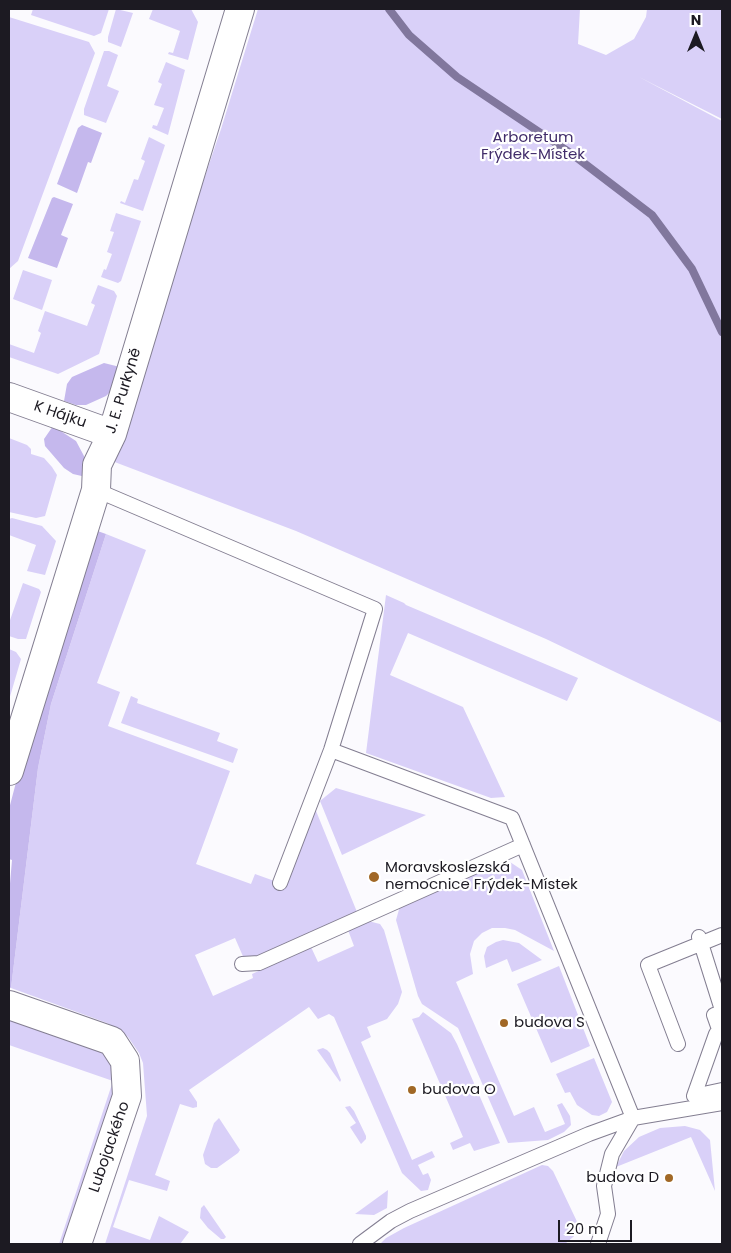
<!DOCTYPE html>
<html>
<head>
<meta charset="utf-8">
<style>
  body { margin:0 }
  #map { position:relative; width:731px; height:1253px; overflow:hidden; background:#fbfafe; font-family:Poppins,sans-serif }
  canvas { display:block }
  .frame { position:absolute; inset:0; border:10px solid #1c1a22; pointer-events:none }
  .north { position:absolute; left:671px; top:10px; width:50px; height:50px; -webkit-text-stroke:4px #fff; paint-order:stroke; rotate:0deg; font-size:14px; font-weight:700; line-height:20px; text-align:center; color:#1c1a22 }
  .north::after { content:''; display:block; margin:auto; width:18px; height:22px; background:#1c1a22; clip-path:polygon(50% 0,100% 100%,50% 72%,0 100%) }
  .scale { position:absolute; left:558px; top:1220px; width:74px; height:22px; box-sizing:border-box; border:2px solid #1c1a22; border-top:0; padding-left:6px; font-size:15px; line-height:18px; white-space:nowrap; color:#1c1a22; -webkit-text-stroke:4px #fff; paint-order:stroke }
</style>
</head>
<body>
<div id="map">
<canvas width="731" height="1253"></canvas>
<div class="frame"></div>
<div class="north">N</div>
<div class="scale">20 m</div>
</div>
<script>
const ctx = document.querySelector('canvas').getContext('2d');
ctx.lineJoin = 'round';
function fillPath(path, color) {
  ctx.fillStyle = color;
  ctx.fill(path, 'evenodd');
}
function toPath(rows) {
  const path = new Path2D();
  for (const r of rows) {
    path.moveTo(r[0], r[1]);
    for (let i = 2; i < r.length; i += 2) path.lineTo(r[i], r[i + 1]);
  }
  return path;
}
function strokePath(path, color, width, dash) {
  ctx.strokeStyle = color;
  ctx.lineWidth = width;
  ctx.lineCap = dash ? 'butt' : 'round';
  ctx.setLineDash(dash || []);
  ctx.stroke(path);
}
function write(font, color, halo, rows, align = 'center') {
  ctx.font = font + ' Poppins,sans-serif';
  ctx.lineWidth = 4.5;
  ctx.setLineDash([]);
  ctx.textBaseline = 'middle';
  ctx.strokeStyle = halo;
  ctx.fillStyle = color;
  for (const [text, x, y, turn = 0] of rows) {
    ctx.save();
    ctx.translate(x, y);
    ctx.rotate((+turn || 0) * Math.PI / 180);
    ctx.textAlign = isNaN(turn) ? turn : align;
    if (halo) ctx.strokeText(text, 0, 0);
    ctx.fillText(text, 0, 0);
    ctx.restore();
  }
}
fillPath(toPath([
  [33,9,109,9,101,33,94,36,31,15],
  [116,9,133,13,121,47,108,42,108,37],
  [153,9,191,9,198,22,188,60,168,54,169,52,173,53,180,31,149,19],
  [258,9,580,9,578,44,606,55,634,39,646,17,647,9,722,9,722,119,639,77,722,121,722,723,546,639,296,531,112,461,143,359,221,129],
  [9,17,89,42,95,53,18,261,9,269],
  [104,51,109,51,118,55,107,86,119,91,106,123,84,115,84,109],
  [166,62,185,70,168,135,152,128,153,125,157,126,164,108,154,105,162,84,158,82],
  [149,137,165,145,143,211,120,203,121,201,125,203,134,179,138,180,145,161,141,159],
  [116,213,141,221,121,281,118,283,101,277,104,269,106,270,112,254,107,252,114,232,110,231],
  [23,270,52,280,42,310,13,299],
  [98,285,114,291,117,296,99,354,58,374,9,357,9,344,34,353,41,333,38,331,45,311,87,326,95,305,91,303],
  [9,438,27,445,31,449,31,454,44,458,52,467,57,475,45,516,36,518,9,512],
  [12,518,42,526,56,541,45,575,27,571,36,545,9,535,9,519],
  [106,534,146,550,97,683,120,692,108,726,230,771,196,864,251,884,255,874,280,883,312,801,357,912,245,961,235,938,195,955,213,996,253,978,252,974,311,947,318,962,354,946,348,930,368,921,380,924,384,930,402,992,398,1004,387,1019,367,1027,371,1037,361,1042,412,1160,432,1151,435,1157,418,1165,423,1175,428,1173,431,1180,428,1190,421,1191,402,1173,334,1017,329,1014,318,1019,309,1007,189,1090,197,1102,197,1107,193,1108,180,1104,155,1175,170,1181,167,1191,129,1180,113,1227,150,1240,159,1216,189,1232,180,1244,105,1244,147,1116,143,1063,139,1053,128,1037,120,1030,107,1023,11,988,38,768,51,704],
  [23,583,39,589,41,592,26,639,18,639,9,636,9,623],
  [386,595,404,603,406,605,578,678,567,701,408,633,390,675,463,707,505,797,491,798,366,753],
  [9,649,16,652,21,659,9,700],
  [131,696,138,699,137,703,220,733,217,741,238,749,233,763,121,723],
  [336,788,426,815,342,855,320,801],
  [501,861,510,862,522,870,554,951,515,930,505,928,492,928,482,933,474,941,470,954,473,974,456,982,514,1116,534,1107,545,1132,565,1124,557,1105,562,1103,570,1116,571,1125,564,1132,548,1140,508,1143,458,1028,422,1004,418,996,396,920,400,906],
  [503,940,519,943,542,960,512,972,507,959,486,968,484,956,487,947,496,942],
  [559,966,590,1046,551,1063,517,984],
  [423,1012,451,1033,457,1044,500,1143,474,1151,470,1143,453,1150,450,1143,463,1137,412,1019,419,1017],
  [9,1018,98,1050,105,1055,111,1061,117,1082,64,1244,59,1244,113,1081,9,1045],
  [323,1048,327,1050,330,1053,341,1080,340,1082,317,1050],
  [594,1058,612,1102,607,1112,599,1116,592,1115,577,1105,570,1092,565,1093,556,1074],
  [350,1106,354,1111,366,1136,366,1139,361,1144,350,1127,356,1123,345,1107],
  [219,1118,240,1150,238,1153,217,1168,211,1168,205,1164,203,1155,214,1123],
  [685,1126,700,1130,710,1140,715,1191,691,1137,616,1167,624,1151,639,1137,660,1128],
  [542,1165,548,1166,553,1171,581,1230,565,1244,380,1244,386,1238,404,1228],
  [388,1190,387,1208,374,1215,355,1214],
  [204,1205,226,1237,224,1239,221,1239,208,1228,200,1218,201,1208]
]), '#d9d0f8');
fillPath(toPath([
  [82,125,102,133,91,163,88,162,77,193,57,184,78,128],
  [54,197,73,204,61,235,68,238,57,268,28,258,52,198],
  [104,363,124,368,119,383,106,396,86,405,76,405,64,401,67,384,72,377],
  [53,426,76,441,84,456,86,477,73,474,64,468,45,446,44,439],
  [92,529,106,534,51,704,38,768,11,988,9,987,9,895,12,860,9,859,9,809,30,729]
]), '#c5b8ed');
strokePath(toPath([
  [389,9,409,35,457,77,572,154,652,215,692,269,722,332]
]), '#81779d', 8);
const lane = toPath([
  [96,490,375,609,331,750,280,883],
  [331,750,512,818,633,1118,612,1154,604,1186,608,1214,598,1244],
  [699,937,722,1010],
  [242,964,259,963,523,845],
  [722,1012,714,1015,720,1032,716,1034,694,1096,722,1090],
  [678,1044,648,965,722,935],
  [360,1244,391,1221,410,1211,589,1134,633,1118,722,1103]
]);
const street = toPath([
  [9,397,112,434],
  [9,771,96,490,97,465,112,434,240,9],
  [9,1005,112,1041,125,1061,127,1096,77,1244]
]);
strokePath(lane, '#837e91', 16);
strokePath(street, '#837e91', 30);
strokePath(lane, '#fff', 14);
strokePath(street, '#fff', 28);
for (const [x, y, r, color] of [
  [374,877,6,"#a16826"],
  [504,1023,5,"#a16826"],
  [412,1090,5,"#a16826"],
  [669,1178,5,"#a16826"]
]) {
  const dot = new Path2D();
  dot.arc(x, y, r, 0, 2 * Math.PI);
  ctx.fillStyle = color;
  ctx.fill(dot);
  strokePath(dot, '#fff', 2);
}
write('15px', '#412c6a', '#fff', [
  ["Arboretum",533,138],
  ["Frýdek-Místek",533,155]
]);
write('15px', '#1c1a22', '#fff', [
  ["J. E. Purkyně",124,391,-73],
  ["K Hájku",60,415,19],
  ["Lubojackého",110,1147,-71]
]);
write('15px', '#1c1a22', '#fff', [
  ["Moravskoslezská",385,868],
  ["nemocnice Frýdek-Místek",385,885],
  ["budova S",514,1023],
  ["budova O",422,1090],
  ["budova D",659,1178,"right"]
], 'left');
</script>
</body>
</html>
